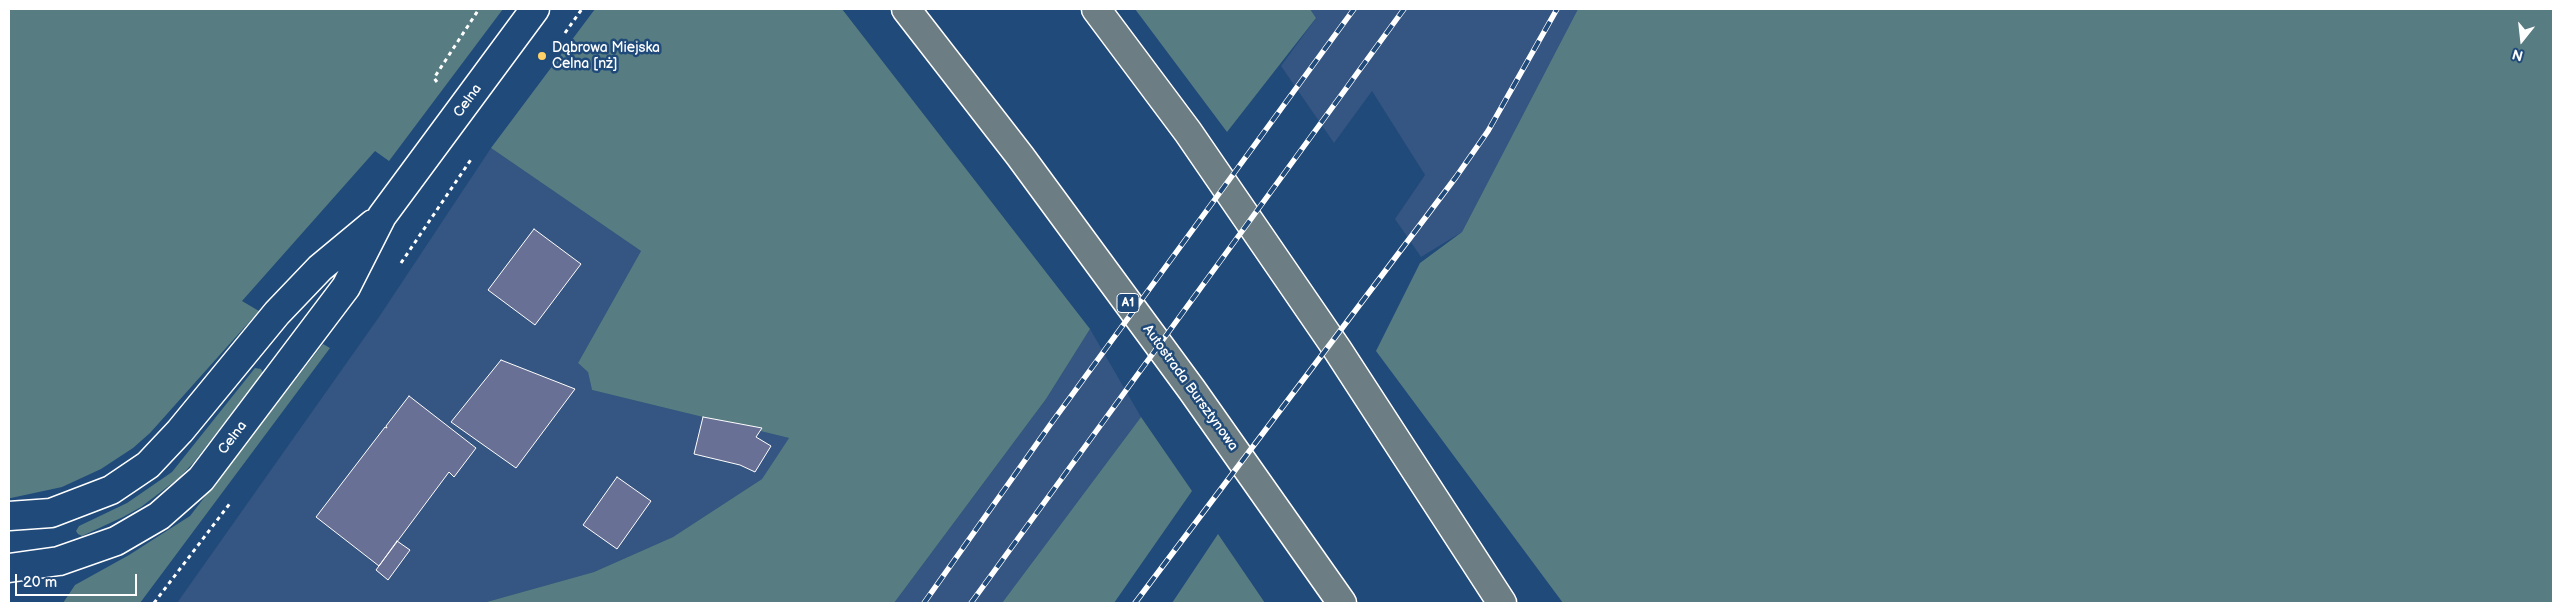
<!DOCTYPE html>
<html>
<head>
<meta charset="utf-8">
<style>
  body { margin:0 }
  #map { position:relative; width:2562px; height:612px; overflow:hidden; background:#1f4a7a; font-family:"Balsamiq Sans",sans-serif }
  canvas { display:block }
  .frame { position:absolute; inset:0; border:10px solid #fff; pointer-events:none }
  .north { position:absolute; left:2497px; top:15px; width:50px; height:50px; -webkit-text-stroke:4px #1f4a7a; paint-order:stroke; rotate:196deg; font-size:14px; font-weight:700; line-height:20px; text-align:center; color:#fff }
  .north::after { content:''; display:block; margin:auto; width:18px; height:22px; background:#fff; clip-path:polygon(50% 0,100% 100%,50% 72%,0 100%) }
  .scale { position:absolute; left:15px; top:574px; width:122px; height:22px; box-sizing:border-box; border:2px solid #fff; border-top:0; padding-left:6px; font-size:15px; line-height:18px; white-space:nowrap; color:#fff; -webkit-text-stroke:4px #1f4a7a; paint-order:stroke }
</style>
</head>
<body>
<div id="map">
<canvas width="2562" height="612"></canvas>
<div class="frame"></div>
<div class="north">N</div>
<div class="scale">20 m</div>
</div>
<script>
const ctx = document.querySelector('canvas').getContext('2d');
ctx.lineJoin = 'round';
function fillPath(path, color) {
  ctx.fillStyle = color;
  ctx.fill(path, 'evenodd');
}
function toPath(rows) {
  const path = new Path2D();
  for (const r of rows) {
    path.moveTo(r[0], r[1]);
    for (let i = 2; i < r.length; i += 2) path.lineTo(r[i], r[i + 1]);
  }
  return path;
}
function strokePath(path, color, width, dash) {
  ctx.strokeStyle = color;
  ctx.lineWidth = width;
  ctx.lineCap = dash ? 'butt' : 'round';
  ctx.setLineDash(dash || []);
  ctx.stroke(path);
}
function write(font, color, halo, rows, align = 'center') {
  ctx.font = font + ' "Balsamiq Sans",sans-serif';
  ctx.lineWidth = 5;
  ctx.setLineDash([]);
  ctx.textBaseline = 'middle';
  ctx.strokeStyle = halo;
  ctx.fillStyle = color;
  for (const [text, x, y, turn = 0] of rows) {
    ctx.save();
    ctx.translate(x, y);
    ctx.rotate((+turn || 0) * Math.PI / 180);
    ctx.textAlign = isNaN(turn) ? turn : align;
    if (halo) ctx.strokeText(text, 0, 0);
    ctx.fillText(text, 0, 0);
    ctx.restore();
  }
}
fillPath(toPath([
  [1310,9,1578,9,1462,232,1421,257,1395,219,1425,175,1372,91,1334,143,1281,66,1316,18],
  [491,148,641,251,578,363,588,371,592,390,789,438,762,479,673,537,594,572,483,603,177,603,379,317],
  [1090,329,1141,417,1002,603,894,603,1046,399]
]), '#355582');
fillPath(toPath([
  [9,9,503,9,389,161,375,151,242,301,259,311,150,433,133,448,101,469,62,487,11,498,9,498],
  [595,9,842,9,1090,329,1046,399,894,603,483,603,594,572,673,537,762,479,789,438,592,390,588,372,578,363,641,251,491,148],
  [1135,9,1310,9,1316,18,1227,132],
  [1578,9,2553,9,2553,603,1563,603,1376,351,1420,263,1462,232],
  [323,344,330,348,140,603,63,603,75,585,129,555,190,516],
  [255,368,261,369,263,373,259,378,194,462,179,478,141,507,123,517,82,536,78,534,76,531,79,526,127,503,172,472],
  [1141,417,1192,491,1114,603,1002,603],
  [1218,534,1265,603,1172,603]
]), '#577c81');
const building = toPath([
  [534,229,581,264,535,325,488,290,534,229],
  [501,360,575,389,516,468,451,422,501,360],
  [409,396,476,448,454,477,449,472,379,566,316,517,385,427,387,428,386,426,409,396],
  [703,417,762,428,756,437,771,446,755,472,740,465,694,454,703,417],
  [617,477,651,501,617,549,583,525,617,477],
  [397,541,410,550,388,580,376,570,397,541]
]);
fillPath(building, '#697096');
strokePath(building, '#fff', 1);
const tertiary = toPath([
  [9,516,51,513,111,490,148,465,180,431,277,313,320,268,373,224],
  [9,568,59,561,116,541,159,516,201,479,346,287,382,216,535,9]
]);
const motorway = toPath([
  [906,9,1020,156,1192,390,1342,603],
  [1096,9,1188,132,1337,349,1502,603]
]);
strokePath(tertiary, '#fff', 31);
strokePath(motorway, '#fff', 31);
strokePath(toPath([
  [565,33,582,9],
  [437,82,434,78,479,9],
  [401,263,472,158],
  [154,603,231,502]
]), '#fff', 3, [4, 4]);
strokePath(tertiary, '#1f4a7a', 28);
strokePath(motorway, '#6c7e84', 28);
const rail = toPath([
  [924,603,1050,425,1354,9],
  [971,603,1404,9],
  [1135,603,1456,177,1488,131,1557,9]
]);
strokePath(rail, '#fff', 5.5);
strokePath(rail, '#1f4a7a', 4, [11]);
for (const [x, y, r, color] of [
  [542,56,5,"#ffd166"]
]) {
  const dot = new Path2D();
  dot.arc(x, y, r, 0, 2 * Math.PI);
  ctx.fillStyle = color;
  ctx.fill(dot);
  strokePath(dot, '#1f4a7a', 2);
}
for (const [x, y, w] of [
  [1128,303,22]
]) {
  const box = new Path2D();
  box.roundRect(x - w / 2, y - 9.5, w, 19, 4);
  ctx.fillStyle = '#1f4a7a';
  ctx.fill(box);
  strokePath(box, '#fff', 1);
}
write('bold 12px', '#fff', null, [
  ["A1",1128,303]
]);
write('14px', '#fff', '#1f4a7a', [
  ["Dąbrowa Miejska",552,48],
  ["Celna [nż]",552,64]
], 'left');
write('14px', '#fff', '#1f4a7a', [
  ["Celna",468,101,-54],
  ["Autostrada Bursztynowa",1190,388,54],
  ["Celna",233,438,-53]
]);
</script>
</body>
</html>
